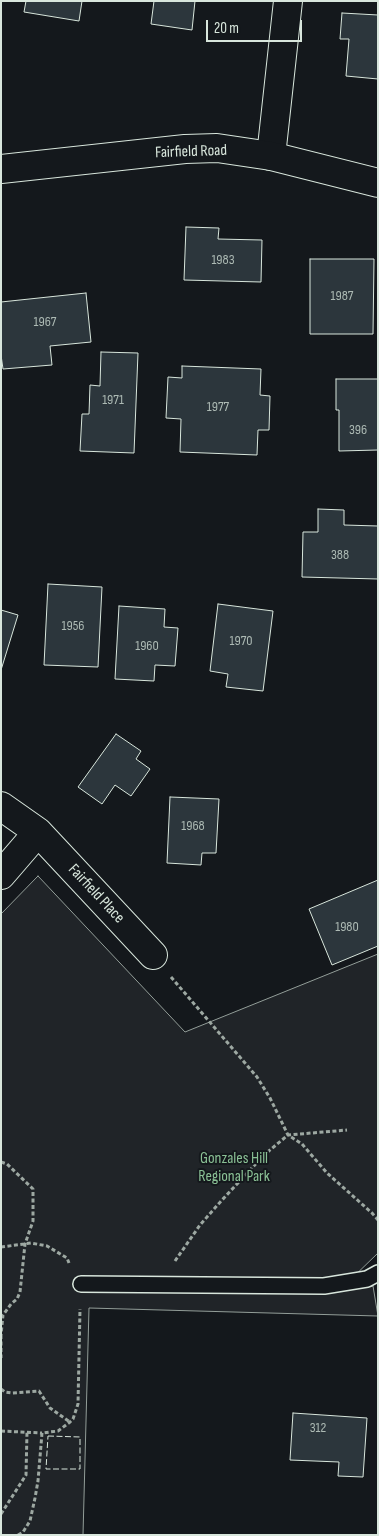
<!DOCTYPE html>
<html>
<head>
<meta charset="utf-8">
<style>
  body { margin:0 }
  #map { position:relative; width:379px; height:1536px; overflow:hidden; background:#14181c; font-family:"Sofia Sans Condensed",sans-serif }
  canvas { display:block }
  .frame { position:absolute; inset:0; border:2px solid #d8e6dc; pointer-events:none }
  .scale { position:absolute; left:206px; top:20px; width:96px; height:22px; box-sizing:border-box; border:2px solid #d8e6dc; border-top:0; padding-left:6px; font-size:15px; line-height:18px; white-space:nowrap; color:#d8e6dc; -webkit-text-stroke:4px #14181c; paint-order:stroke }
</style>
</head>
<body>
<div id="map">
<canvas width="379" height="1536"></canvas>
<div class="frame"></div>
<div class="scale">20 m</div>
</div>
<script>
const ctx = document.querySelector('canvas').getContext('2d');
ctx.lineJoin = 'round';
function fillPath(path, color) {
  ctx.fillStyle = color;
  ctx.fill(path, 'evenodd');
}
function toPath(rows) {
  const path = new Path2D();
  for (const r of rows) {
    path.moveTo(r[0], r[1]);
    for (let i = 2; i < r.length; i += 2) path.lineTo(r[i], r[i + 1]);
  }
  return path;
}
function strokePath(path, color, width, dash) {
  ctx.strokeStyle = color;
  ctx.lineWidth = width;
  ctx.lineCap = dash ? 'butt' : 'round';
  ctx.setLineDash(dash || []);
  ctx.stroke(path);
}
function write(font, color, halo, rows, align = 'center') {
  ctx.font = font + ' "Sofia Sans Condensed",sans-serif';
  ctx.lineWidth = 4;
  ctx.setLineDash([]);
  ctx.textBaseline = 'middle';
  ctx.strokeStyle = halo;
  ctx.fillStyle = color;
  for (const [text, x, y, turn = 0] of rows) {
    ctx.save();
    ctx.translate(x, y);
    ctx.rotate((+turn || 0) * Math.PI / 180);
    ctx.textAlign = isNaN(turn) ? turn : align;
    if (halo) ctx.strokeText(text, 0, 0);
    ctx.fillText(text, 0, 0);
    ctx.restore();
  }
}
const green = toPath([
  [38,876,185,1032,378,954,378,1253,345,1285,373,1286,378,1316,89,1308,83,1535,1,1535,1,914,38,876]
]);
fillPath(green, '#202428');
strokePath(green, '#939e99', 1);
const building = toPath([
  [26,1,82,1,79,21,24,12,26,1],
  [154,1,195,1,192,30,151,24,154,1],
  [342,13,378,15,378,79,346,76,349,39,340,39,342,13],
  [186,227,219,228,218,239,262,240,261,282,184,280,186,227],
  [310,259,374,259,373,334,310,334,310,259],
  [86,293,91,342,50,346,52,365,3,369,1,355,1,302,86,293],
  [101,352,138,353,134,453,80,451,82,414,89,414,90,385,100,386,101,352],
  [182,366,261,369,260,395,270,396,269,430,258,430,257,455,180,452,181,419,166,418,168,377,182,378,182,366],
  [336,379,378,379,378,450,339,451,339,410,336,410,336,379],
  [318,509,344,510,344,525,378,526,378,579,302,577,303,532,318,532,318,509],
  [48,584,102,587,98,667,44,665,48,584],
  [218,604,273,611,263,691,226,687,228,674,210,671,218,604],
  [119,606,165,609,164,627,178,628,175,666,155,665,154,681,115,679,119,606],
  [1,610,18,615,1,670,1,610],
  [116,734,141,751,136,759,150,769,131,796,115,785,102,804,78,787,116,734],
  [170,797,219,799,216,853,202,853,201,865,167,863,170,797],
  [378,880,378,946,332,965,309,909,378,880],
  [293,1413,367,1418,363,1477,338,1476,339,1462,290,1460,293,1413]
]);
fillPath(building, '#2c363c');
strokePath(building, '#d8e6dc', 1);
const lane = toPath([
  [81,1284,324,1286,367,1279,378,1273]
]);
const street = toPath([
  [271,156,288,1],
  [1,806,38,832,153,955],
  [1,875,38,832]
]);
const secondary = toPath([
  [1,169,185,149,217,148,271,156,378,183]
]);
strokePath(lane, '#d8e6dc', 18);
strokePath(street, '#d8e6dc', 30);
strokePath(secondary, '#d8e6dc', 30);
strokePath(toPath([
  [171,977,257,1077,270,1098,288,1135,302,1144,327,1173,372,1213,378,1220],
  [1,1162,7,1164,33,1189,33,1221,25,1244,20,1292,17,1299,11,1304,3,1315,1,1335],
  [1,1247,31,1243,47,1246,67,1258,69,1263],
  [175,1261,200,1225,222,1200,264,1155,288,1135,347,1130],
  [1,1335,1,1358],
  [1,1389,5,1392,12,1393,39,1391,50,1408,70,1422],
  [1,1431,42,1433],
  [1,1514,26,1475,27,1432],
  [18,1535,23,1532,30,1521,35,1498,38,1481,42,1433,58,1431,70,1422,73,1419,78,1404,80,1309]
]), '#9da8a2', 3, [4, 2.5]);
strokePath(lane, '#14181c', 15);
strokePath(street, '#14181c', 28);
strokePath(secondary, '#14181c', 28);
strokePath(toPath([
  [48,1436,80,1437,80,1469,46,1469,48,1436]
]), '#d8e6dc', 1, [6, 2.5]);
write('14px', '#adbab4', null, [
  ["1983",223,260],
  ["1987",342,296],
  ["1967",45,322],
  ["1971",113,400],
  ["1977",218,407],
  ["396",358,430],
  ["388",340,555],
  ["1956",73,626],
  ["1970",241,641],
  ["1960",147,646],
  ["1968",193,826],
  ["1980",347,927],
  ["312",318,1428]
]);
write('16px', '#d8e6dc', '#14181c', [
  ["Fairfield Road",191,152,-2],
  ["Fairfield Place",96,894,47]
]);
write('16px', '#8ac095', '#14181c', [
  ["Gonzales Hill",234,1159],
  ["Regional Park",234,1177]
]);
</script>
</body>
</html>
